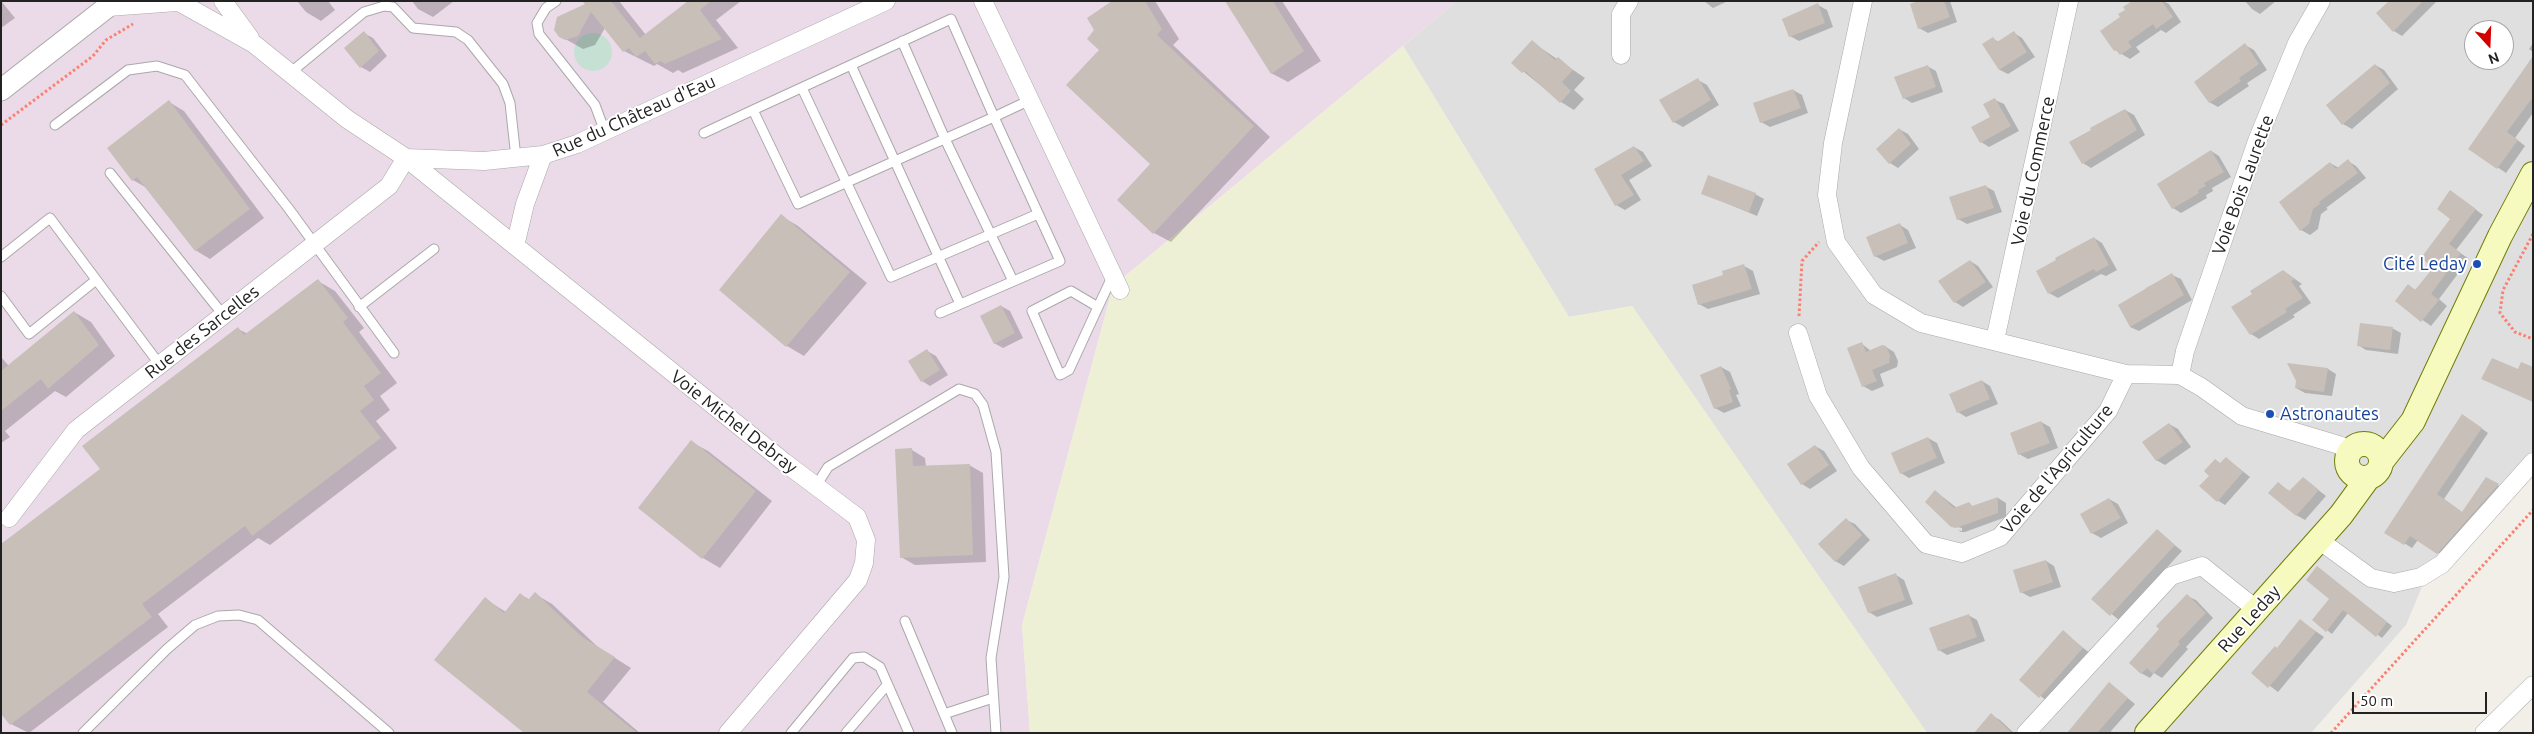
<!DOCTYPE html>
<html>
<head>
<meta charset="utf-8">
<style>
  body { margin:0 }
  #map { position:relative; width:2534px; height:734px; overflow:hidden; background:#f2efe9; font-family:Ubuntu,sans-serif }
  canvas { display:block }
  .frame { position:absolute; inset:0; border:2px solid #222; pointer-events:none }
  .north { position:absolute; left:2464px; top:20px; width:50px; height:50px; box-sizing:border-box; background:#fff; border:1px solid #a7a7a7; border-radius:50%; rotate:160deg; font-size:14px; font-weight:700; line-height:20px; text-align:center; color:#222 }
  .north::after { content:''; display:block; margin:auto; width:18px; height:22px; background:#d40000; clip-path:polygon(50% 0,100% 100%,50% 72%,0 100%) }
  .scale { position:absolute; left:2352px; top:692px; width:135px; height:22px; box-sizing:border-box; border:2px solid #222; border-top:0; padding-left:6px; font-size:15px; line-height:18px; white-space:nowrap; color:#222; -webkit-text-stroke:4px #fff; paint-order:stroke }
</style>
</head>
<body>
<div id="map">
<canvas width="2534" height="734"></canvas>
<div class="frame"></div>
<div class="north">N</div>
<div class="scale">50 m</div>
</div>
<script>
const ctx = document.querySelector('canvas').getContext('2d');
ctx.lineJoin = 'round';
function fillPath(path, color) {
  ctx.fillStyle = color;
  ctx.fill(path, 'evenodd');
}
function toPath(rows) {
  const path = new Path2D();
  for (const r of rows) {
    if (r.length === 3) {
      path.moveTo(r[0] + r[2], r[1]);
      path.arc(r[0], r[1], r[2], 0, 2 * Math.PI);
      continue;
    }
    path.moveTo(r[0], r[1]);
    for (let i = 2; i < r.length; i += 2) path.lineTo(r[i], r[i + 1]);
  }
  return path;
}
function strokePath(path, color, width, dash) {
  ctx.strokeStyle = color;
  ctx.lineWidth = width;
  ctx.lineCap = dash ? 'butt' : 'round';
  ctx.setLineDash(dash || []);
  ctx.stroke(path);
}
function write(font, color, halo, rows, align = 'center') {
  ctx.font = font + ' Ubuntu,sans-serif';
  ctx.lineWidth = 4;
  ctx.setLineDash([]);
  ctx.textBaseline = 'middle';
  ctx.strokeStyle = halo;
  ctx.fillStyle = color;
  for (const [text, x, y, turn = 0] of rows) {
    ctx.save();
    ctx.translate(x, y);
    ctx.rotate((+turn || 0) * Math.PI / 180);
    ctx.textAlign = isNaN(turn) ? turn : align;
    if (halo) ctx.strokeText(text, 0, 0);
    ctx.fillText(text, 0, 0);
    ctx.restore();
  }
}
fillPath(toPath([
  [1457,1,2533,1,2533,462,2421,577,2421,589,2406,625,2311,733,1927,733,1632,306,1569,317,1403,46],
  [2474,30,2504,30,2504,60,2474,60]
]), '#e0dfdf');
fillPath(toPath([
  [1,1,1457,1,1113,286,1022,625,1030,733,1,733]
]), '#ebdbe8');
fillPath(toPath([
  [1403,46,1569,317,1632,306,1927,733,1030,733,1022,625,1113,286]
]), '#eef0d5');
fillPath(toPath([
  [593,52,19]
]), '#c6e0d4');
fillPath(toPath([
  [1,1,15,18,1,28],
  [297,1,328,1,335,10,321,21,306,12],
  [412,1,454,1,433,17,418,9],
  [584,1,619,1,646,35,690,1,741,1,716,20,738,48,683,73,678,70,673,73,657,64,654,66,624,51,605,28,595,45,583,49,560,36,587,4],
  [1115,1,1155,1,1179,39,1173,45,1270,137,1171,242,1154,233,1152,164],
  [1226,1,1282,1,1321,61,1288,82,1271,73],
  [1704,1,1728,1,1713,8],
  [1922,1,1950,1,1957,22,1928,33,1919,28],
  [2139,1,2163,1,2169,4,2181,22,2166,33,2161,30,2136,47,2140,52,2130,59,2115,50],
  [2245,1,2276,1,2260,14,2252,9],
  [2391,1,2437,1,2402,36,2394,31],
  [1818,5,1827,10,1833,27,1799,41,1790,36],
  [364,33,373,38,387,56,370,72,361,67,346,48],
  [2014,33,2022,38,2035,57,2008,74,2000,70,1993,39,1999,42],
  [1532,42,1585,78,1574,90,1584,99,1574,110,1561,102,1513,63],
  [2533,43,2533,52,2529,49],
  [2245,45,2254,50,2267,70,2247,83,2249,86,2218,107,2209,102,2221,65,2220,62],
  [2533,58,2533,113,2515,138,2525,146,2506,173,2470,149],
  [2375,65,2384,70,2398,89,2352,129,2343,124],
  [1927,66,1936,71,1943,92,1912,103,1904,98],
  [1698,80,1707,85,1719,105,1683,127,1674,122],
  [1793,90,1802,95,1808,113,1770,127,1761,122],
  [1995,100,2004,104,2019,131,1989,147,1981,142,1991,117],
  [169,102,184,111,264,218,210,259,195,250,147,188,133,180],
  [2125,110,2134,115,2145,135,2091,168,2083,163],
  [1899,129,1908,134,1919,149,1898,168,1890,163],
  [1634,147,1643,152,1652,166,1629,180,1641,200,1625,210,1616,205,1596,170],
  [2211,151,2219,156,2231,177,2212,188,2213,191,2206,195,2207,198,2181,213,2173,208],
  [2348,161,2356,166,2366,178,2326,208,2328,209,2321,214,2318,229,2310,235,2301,230,2330,163,2339,168],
  [1985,186,1994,191,2002,212,1967,224,1958,219],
  [1702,193,1755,194,1764,199,1757,216],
  [2459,197,2483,215,2456,250,2469,259,2439,299,2447,306,2431,326,2396,301,2408,286,2416,290,2435,267],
  [781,216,798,226,867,283,804,356,787,346],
  [1900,225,1908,230,1916,248,1884,261,1875,256],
  [2094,238,2102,243,2117,270,2106,276,2101,274,2058,298,2049,293],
  [1970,261,1978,266,1993,287,1963,307,1955,302],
  [1744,266,1753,271,1760,294,1708,309,1699,304],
  [2172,275,2181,279,2192,300,2139,331,2130,327,2147,291,2146,288],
  [2292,277,2302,284,2299,286,2311,303,2293,315,2295,317,2259,339,2251,334],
  [318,281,335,291,364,328,359,332,397,383,380,396,390,410,376,421,397,448,270,545,258,538,158,614,168,627,29,733,11,724,101,470,238,329,248,334],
  [1001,306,1010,311,1023,338,1003,348,994,343],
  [74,312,91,322,115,356,66,397,55,391,5,431,10,437,1,443,1,357,9,366],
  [2392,328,2401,333,2398,354,2366,350,2358,345],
  [1862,344,1871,351,1886,347,1894,352,1898,361,1897,367,1880,374,1884,386,1872,391,1863,386],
  [927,351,936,356,948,375,930,386,922,381],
  [1721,367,1730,372,1739,394,1736,395,1741,406,1724,413,1715,408,1701,375],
  [2328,369,2336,374,2332,396,2305,393,2296,388],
  [1982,381,1990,386,1998,404,1966,417,1958,412],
  [2470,420,2488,433,2444,499,2463,513,2486,478,2505,490,2445,557,2418,540,2412,548,2386,532],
  [2041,422,2050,427,2058,448,2028,459,2019,454],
  [2169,424,2178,429,2191,447,2165,465,2156,460],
  [1928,438,1937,443,1945,463,1909,478,1901,473],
  [691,442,708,451,772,501,720,568,703,558,639,508],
  [1815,446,1824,451,1837,471,1810,489,1802,484],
  [912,450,925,458,926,467,969,465,983,473,986,562,915,565,901,557],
  [2226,458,2250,477,2225,505,2217,500,2221,464],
  [2303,478,2326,496,2305,520,2296,515,2278,484,2291,492],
  [1935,491,1957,508,1969,504,1974,507,1998,498,2006,503,2006,517,1965,532,1961,532,1958,530,1962,531,1962,528,1952,526],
  [2109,499,2118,504,2128,523,2101,538,2092,533],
  [1846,520,1855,524,1870,540,1844,566,1835,561],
  [2157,531,2182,551,2119,620,2093,599],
  [2046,561,2054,566,2061,587,2030,597,2021,592],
  [2322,571,2392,626,2382,638,2348,613,2332,634,2314,620,2331,599],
  [1896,575,1904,580,1913,604,1877,617,1869,612],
  [520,594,530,600,535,594,552,604,599,648,631,668,603,702,640,733,526,733,485,599,506,612],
  [2187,596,2196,600,2213,618,2186,647,2188,649,2162,678,2154,673,2150,678,2141,673,2161,629],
  [1968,615,1977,620,1985,641,1947,655,1939,650],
  [2301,621,2324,637,2278,692,2253,673,2278,649],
  [2063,632,2091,654,2048,702,2021,680],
  [2109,683,2135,704,2111,731,2112,733,2069,733],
  [1991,715,2000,720,2014,733,1975,733]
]), '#0003');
fillPath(toPath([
  [582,1,611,1,640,38,688,1,711,1,700,10,722,39,665,64,661,61,655,64,645,51,636,57,629,48,623,52,591,12,578,36,565,40,559,37,554,30,557,17,585,4],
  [1112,1,1145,1,1162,29,1157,35,1254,126,1153,234,1117,200,1150,164,1066,85,1099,50,1087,39,1094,30,1087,18],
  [1225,1,1273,1,1304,51,1271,74],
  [1918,1,1944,1,1950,17,1918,29,1910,4],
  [2132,1,2162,1,2173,17,2156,29,2153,24,2128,42,2132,47,2120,55,2116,50,2114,51,2100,31,2120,17,2118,14,2125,10,2123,7],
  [2389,1,2423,1,2393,32,2376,13],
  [1818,3,1825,23,1789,37,1782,19],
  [364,31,379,51,360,68,344,48],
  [2014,31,2027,52,1999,70,1982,44,1993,37,1997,42],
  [1532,40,1555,60,1558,57,1573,70,1562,82,1571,91,1560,103,1525,71,1522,73,1511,63],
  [2245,43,2259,64,2239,78,2241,81,2209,103,2194,82],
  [2533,56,2533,97,2507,132,2518,140,2497,169,2468,149],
  [2375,64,2390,83,2342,125,2326,105],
  [1928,65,1936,87,1903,99,1894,77],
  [1698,78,1711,100,1673,123,1659,100],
  [1793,89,1801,108,1760,123,1753,103],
  [1995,98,2011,126,1980,143,1971,127,1990,117,1983,104],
  [169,100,250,209,195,251,137,177,132,181,107,148],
  [2125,109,2137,130,2082,164,2069,142,2091,130,2090,128],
  [1899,128,1911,144,1889,164,1876,149],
  [1634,146,1644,161,1621,175,1634,195,1615,206,1594,169],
  [2211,150,2224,172,2204,183,2206,186,2198,190,2199,193,2172,209,2157,184],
  [2348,159,2358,173,2319,202,2320,204,2313,209,2309,224,2300,231,2279,202,2330,162,2336,169],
  [1708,175,1756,193,1749,212,1701,194],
  [1986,185,1994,208,1957,220,1949,197],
  [2450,190,2476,209,2449,244,2461,253,2431,294,2439,300,2421,322,2395,301,2408,284,2415,290,2433,268,2421,258,2450,219,2437,209],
  [781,214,850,272,786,347,719,290],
  [1900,223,1908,243,1874,257,1866,237],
  [2094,237,2109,265,2096,272,2094,269,2048,294,2036,271,2056,260,2055,258],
  [1970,260,1986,282,1954,303,1938,281],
  [1744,264,1752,289,1698,305,1692,285,1723,275,1722,271],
  [2283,270,2295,279,2291,281,2303,298,2285,309,2287,312,2250,335,2231,307,2252,294,2250,291],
  [2172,273,2184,295,2130,327,2118,305],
  [318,279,348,318,343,322,381,373,364,386,374,400,360,411,381,438,252,536,245,526,142,604,152,617,10,725,1,714,1,544,100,469,82,446,238,327,244,335],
  [1001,305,1015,333,994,344,980,316],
  [74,311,99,345,48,389,41,379,1,411,1,371],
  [2360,323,2393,327,2390,350,2357,346],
  [1862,342,1866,352,1882,345,1886,346,1890,355,1889,363,1872,370,1877,381,1862,387,1847,348],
  [927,349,940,370,921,382,908,361],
  [2492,358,2518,369,2521,362,2533,367,2533,402,2481,379],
  [2287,363,2328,368,2324,392,2295,388,2296,381],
  [1721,366,1731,389,1729,390,1733,402,1714,409,1700,375],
  [1982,380,1990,399,1957,413,1949,394],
  [2462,414,2482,428,2437,494,2462,512,2486,477,2499,484,2437,554,2410,536,2404,545,2384,533],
  [2041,421,2050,443,2018,455,2010,433],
  [2169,423,2183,442,2156,461,2142,442],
  [1928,437,1937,458,1900,474,1891,453],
  [691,440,756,491,702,559,638,508],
  [1815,445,1829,465,1801,485,1787,464],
  [912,448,913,466,970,464,973,555,900,558,895,449],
  [2226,457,2243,472,2217,502,2199,486,2209,476,2204,471,2215,459,2220,463],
  [2303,477,2319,490,2296,516,2268,493,2278,482,2289,491],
  [1935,490,1954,508,1969,502,1972,506,1998,497,1998,513,1956,528,1951,527,1925,502],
  [2109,498,2121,518,2091,534,2080,514],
  [1846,518,1862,535,1835,562,1818,544],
  [2157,529,2175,545,2110,616,2091,599],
  [2046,560,2053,582,2020,593,2013,570],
  [2317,566,2387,622,2376,637,2343,610,2326,632,2312,620,2329,599,2306,580],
  [1896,573,1905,600,1868,613,1858,587],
  [535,592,582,637,615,657,587,692,637,733,524,733,434,660,485,597,504,613,520,593,528,600],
  [2187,594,2206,613,2178,642,2180,644,2153,674,2147,668,2141,674,2129,663,2159,629,2156,626],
  [1969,614,1977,637,1938,651,1929,628],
  [2300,619,2316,632,2268,688,2251,673,2275,646,2277,648],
  [2063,630,2083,648,2039,698,2019,680],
  [2109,682,2128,698,2097,733,2067,733],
  [1991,713,2012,733,1974,733]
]), '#c7bfb8');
const service = toPath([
  [556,1,546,8,537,23,539,34,595,105,605,132],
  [902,41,945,139,1013,281],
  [851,65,960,304],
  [290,73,364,12,384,6,393,7,413,28,456,32,468,40,503,84,510,103,516,158],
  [802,88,891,277,1038,214],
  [55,125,128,70,157,66,185,75,289,209,394,353],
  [704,133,753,110],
  [110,173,224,316],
  [1,257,50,218,160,365],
  [1,296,29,334,96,280],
  [359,307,434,249],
  [1098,307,1071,291,1032,311,1060,375,1069,370,1098,307,1113,275],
  [940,313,1060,261,994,117,951,19,753,110,798,204,994,117,1030,100],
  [816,486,828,467,959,389,975,394,983,405,996,452,1004,577,991,658,996,733],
  [905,621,952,733],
  [944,714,993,698],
  [83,733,167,649,195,625,218,616,239,615,258,620,389,733],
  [791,733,853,658,864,657,880,667,909,733],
  [846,733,887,685]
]);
const minor = toPath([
  [177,1,254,44,347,119,406,158,484,161,543,155,577,144,886,1],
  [223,1,250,38],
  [983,1,1120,290],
  [1863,1,1833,143,1827,195,1836,242,1874,295,1921,323,2126,374,2180,375,2201,387,2242,416,2339,445,2350,451],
  [108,7,177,2],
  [1621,55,1621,14,1629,1],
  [515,246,525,204,543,155],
  [1798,333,1818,396,1861,468,1926,544,1962,553,2000,537,2108,411,2126,374],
  [1995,340,2069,1],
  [2180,375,2185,351,2257,141,2297,43,2321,1],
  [9,518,76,430,389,186,406,158,784,462,857,517,866,540,864,563,858,580,728,733],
  [2319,540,2371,578,2394,583,2421,577,2442,564,2533,462],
  [2026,733,2171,576,2202,566,2257,610],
  [2484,733,2533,685]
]);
const tertiary = toPath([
  [1,90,115,1]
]);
const secondary = toPath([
  [2364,461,17],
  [2381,462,2413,421,2500,236,2533,174],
  [2147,733,2341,515,2368,478]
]);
strokePath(service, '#a9a9a9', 11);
strokePath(minor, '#a9a9a9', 19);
strokePath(tertiary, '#a9a9a9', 23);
strokePath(secondary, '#707d05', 26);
strokePath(toPath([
  [1,125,93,56,106,40,133,24],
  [2533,234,2503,290,2500,313,2515,332,2533,339],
  [1799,316,1802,261,1819,242],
  [2331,733,2533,510]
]), '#fa8072', 3, [2.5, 2.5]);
strokePath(service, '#fff', 9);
strokePath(minor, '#fff', 18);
strokePath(tertiary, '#fff', 21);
strokePath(secondary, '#f7fabf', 24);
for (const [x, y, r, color] of [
  [2477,264,5,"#1a4fb4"],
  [2270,414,5,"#1a4fb4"]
]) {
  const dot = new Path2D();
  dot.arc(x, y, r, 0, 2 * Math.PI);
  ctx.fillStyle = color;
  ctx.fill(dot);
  strokePath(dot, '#fff', 2);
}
write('18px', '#222', '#fff', [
  ["Rue du Château d'Eau",634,116,-24],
  ["Voie du Commerce",2033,171,-78],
  ["Voie Bois Laurette",2243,185,-70],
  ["Rue des Sarcelles",202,332,-38],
  ["Voie Michel Debray",734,422,38],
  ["Voie de l'Agriculture",2057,469,-50],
  ["Rue Leday",2249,619,-48]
]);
write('18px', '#164399', '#fff', [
  ["Cité Leday",2467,264],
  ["Astronautes",2280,414,"left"]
], 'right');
</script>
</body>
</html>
